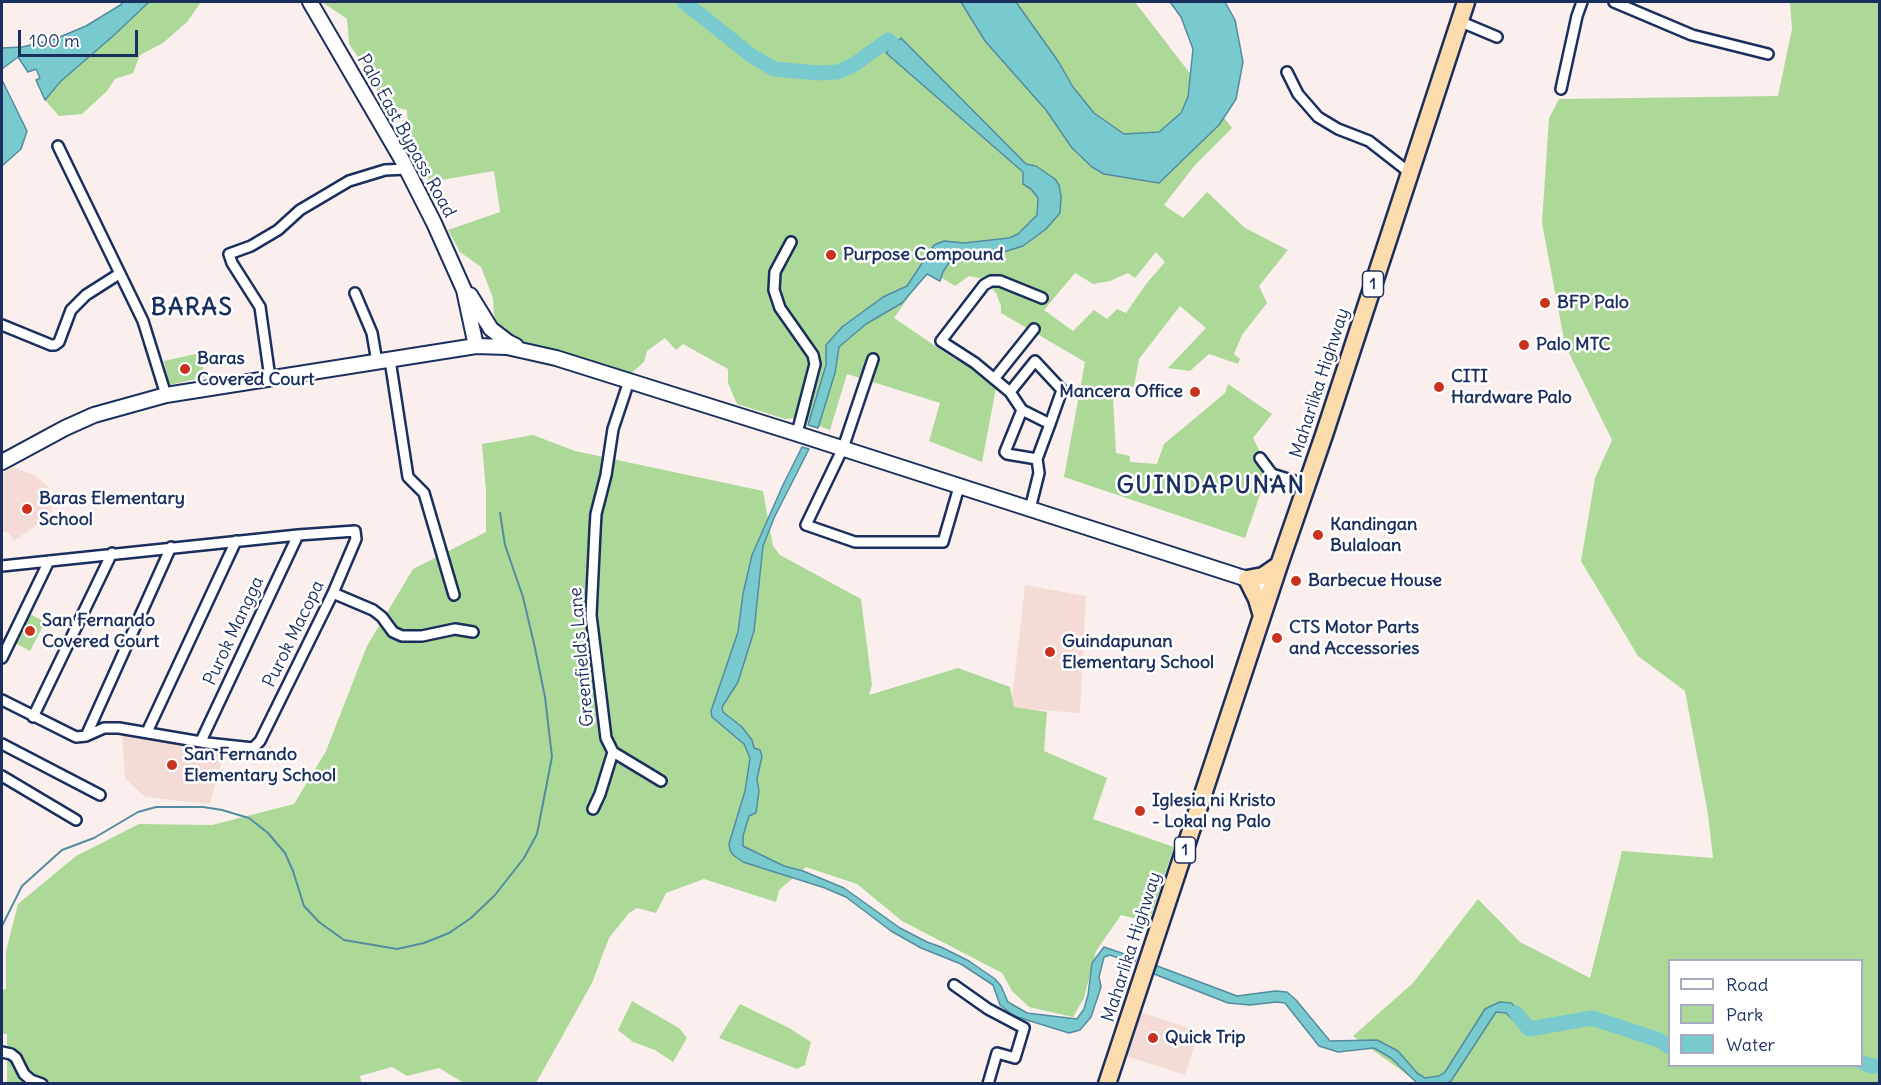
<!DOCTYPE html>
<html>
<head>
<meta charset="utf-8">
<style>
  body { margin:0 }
  #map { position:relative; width:1881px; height:1085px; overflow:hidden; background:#faefec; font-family:Delius,sans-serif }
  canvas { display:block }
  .frame { position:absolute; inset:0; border:3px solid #1b2f5e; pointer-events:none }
  .legend { position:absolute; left:1668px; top:959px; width:195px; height:108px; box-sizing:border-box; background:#fff; border:2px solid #a4acbf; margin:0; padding:8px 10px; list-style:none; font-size:18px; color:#1b2f5e }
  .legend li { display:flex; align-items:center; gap:12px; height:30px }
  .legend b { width:30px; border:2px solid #a4acbf }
  .scale { position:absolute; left:18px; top:30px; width:120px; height:27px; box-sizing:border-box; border:3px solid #1b2f5e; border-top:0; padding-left:8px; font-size:18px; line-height:21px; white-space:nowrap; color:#1b2f5e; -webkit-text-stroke:4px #fff; paint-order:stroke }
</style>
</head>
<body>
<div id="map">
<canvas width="1881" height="1085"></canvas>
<div class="frame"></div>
<ul class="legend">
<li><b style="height:8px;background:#fff"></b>Road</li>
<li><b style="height:16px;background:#acd998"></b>Park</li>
<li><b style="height:16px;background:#79cacf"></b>Water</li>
</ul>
<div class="scale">100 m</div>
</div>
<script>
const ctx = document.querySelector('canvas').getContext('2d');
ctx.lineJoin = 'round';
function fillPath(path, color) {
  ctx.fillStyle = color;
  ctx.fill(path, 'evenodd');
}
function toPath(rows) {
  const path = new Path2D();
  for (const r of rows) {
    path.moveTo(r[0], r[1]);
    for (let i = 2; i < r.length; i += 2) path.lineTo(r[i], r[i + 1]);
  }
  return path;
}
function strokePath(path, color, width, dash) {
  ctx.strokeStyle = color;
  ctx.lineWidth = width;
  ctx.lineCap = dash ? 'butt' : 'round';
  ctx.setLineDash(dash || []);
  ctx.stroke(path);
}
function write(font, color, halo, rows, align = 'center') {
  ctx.font = font + ' Delius,sans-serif';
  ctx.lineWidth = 5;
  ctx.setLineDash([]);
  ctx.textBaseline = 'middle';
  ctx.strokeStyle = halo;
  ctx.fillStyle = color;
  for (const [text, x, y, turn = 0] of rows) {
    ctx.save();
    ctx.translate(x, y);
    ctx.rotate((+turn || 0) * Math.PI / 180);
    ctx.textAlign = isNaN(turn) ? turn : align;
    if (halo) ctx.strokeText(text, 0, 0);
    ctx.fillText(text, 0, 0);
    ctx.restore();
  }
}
fillPath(toPath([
  [13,467,36,476,49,487,54,502,50,516,14,541,9,533,2,531,2,474],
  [1025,585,1086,596,1080,713,1011,708],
  [122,735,224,752,210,804,145,797,125,778],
  [1137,1011,1199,1031,1185,1075,1123,1055]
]), '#f4dbd5');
fillPath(toPath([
  [149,2,201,2,187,22,163,43,140,55,133,73,115,79,107,91,82,114,59,116,45,100,61,81,112,37],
  [322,2,679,2,727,36,691,2,1135,2,1232,128,1195,165,1164,205,1183,218,1207,192,1245,228,1288,250,1259,286,1267,303,1242,335,1234,354,1240,359,1238,364,1209,354,1190,371,1168,368,1206,328,1180,306,1139,359,1134,387,1118,387,1113,397,1116,453,1130,456,1130,462,1157,464,1164,444,1225,393,1228,384,1272,414,1253,438,1262,456,1270,466,1245,538,1064,477,1085,362,1001,313,1001,306,996,293,983,279,969,276,955,286,928,269,894,318,950,356,997,383,982,462,929,441,940,403,847,374,830,430,796,418,785,419,737,404,728,383,728,369,683,344,676,350,665,338,647,351,644,362,628,376,511,340,499,330,494,315,493,298,481,267,460,252,448,230,500,212,494,171,429,182,408,142,407,110,383,104,371,76,349,44,347,19],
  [1156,252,1165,262,1146,284,1126,313,1117,309,1107,319,1094,310,1073,331,1044,310,1075,273,1093,284,1110,281,1128,273,1135,278],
  [1790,2,1879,2,1879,1083,1419,1083,1353,1036,1413,983,1478,899,1520,942,1590,978,1622,851,1713,858,1708,814,1685,691,1638,656,1581,561,1595,478,1612,440,1565,345,1542,223,1549,118,1559,99,1778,96,1792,29],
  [1670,960,1862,960,1862,1066,1670,1066],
  [200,353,205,377,169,385,164,361],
  [533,435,575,451,763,491,773,546,780,555,861,599,872,685,869,695,958,668,1010,687,1014,707,1047,712,1044,751,1107,778,1093,819,1174,847,1149,922,1121,915,1096,951,1084,998,1073,1017,1029,1007,1012,991,1002,973,902,921,857,884,806,867,779,890,776,902,704,879,666,893,656,913,637,908,629,913,609,938,592,983,536,1083,464,1083,439,1068,407,1076,392,1067,360,1076,362,1084,7,1083,7,1034,2,1034,2,990,6,989,6,951,18,904,76,856,139,824,212,825,294,804,326,751,367,646,413,569,486,532,486,490,482,444],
  [30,614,45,622,30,651,15,643],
  [632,1001,679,1028,687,1038,673,1062,655,1050,633,1042,618,1030],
  [740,1004,789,1028,811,1042,805,1065,797,1069,719,1038]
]), '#acd998');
const water = toPath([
  [121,2,149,2,112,37,61,81,45,100,36,80,40,78,36,69,28,72,18,57,2,69,2,48,22,47,55,39,86,26,122,4,121,2],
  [679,2,691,2,732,40,679,2],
  [961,2,1016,2,1058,61,1073,87,1094,113,1124,134,1159,132,1181,113,1188,97,1193,49,1181,17,1170,2,1225,2,1235,20,1243,62,1236,99,1219,125,1159,183,1104,174,1092,167,1072,148,1046,110,985,41,961,2],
  [901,38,1026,164,1036,166,1055,179,1059,185,1061,196,1060,213,1046,229,1023,246,978,260,952,258,943,272,940,281,927,274,902,303,866,324,839,347,835,373,818,428,808,425,826,365,826,345,842,327,883,297,907,286,934,245,944,241,964,243,1009,238,1018,234,1037,215,1038,198,1031,189,1023,184,1023,172,886,53,901,38],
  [2,80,27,131,21,149,2,166,2,80],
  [802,447,809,449,774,518,763,546,754,631,738,682,722,707,723,712,742,727,752,740,754,748,760,750,762,756,757,779,759,791,756,813,749,816,743,836,743,846,784,866,803,871,844,888,900,928,927,942,941,947,969,961,995,979,1001,986,1008,1002,1027,1013,1077,1019,1084,1009,1088,995,1092,963,1104,947,1136,958,1134,964,1110,955,1104,957,1099,977,1101,987,1091,1017,1080,1030,1069,1033,1014,1016,1000,1005,993,985,961,964,921,948,891,931,846,897,825,888,743,862,733,855,730,850,729,844,745,791,750,758,744,744,712,717,711,711,738,632,743,594,752,555,783,485,802,447],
  [1152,964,1237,996,1275,991,1287,992,1296,1000,1330,1041,1377,1040,1398,1051,1417,1073,1425,1078,1439,1076,1445,1072,1485,1009,1493,1005,1500,1002,1511,1003,1520,1011,1529,1023,1529,1029,1526,1030,1519,1026,1506,1013,1496,1012,1451,1081,1447,1083,1417,1083,1391,1058,1374,1048,1338,1052,1319,1046,1285,1003,1276,1002,1250,1005,1228,1003,1149,972,1152,964]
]);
fillPath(water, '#79cacf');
strokePath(water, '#538ca2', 1.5);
strokePath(toPath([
  [2,926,22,886,62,850,94,838,138,812,156,807,203,807,222,810,249,818,268,833,285,853,293,871,304,906,319,922,344,940,397,949,424,943,449,933,471,918,495,895,524,858,537,834,552,757,545,697,535,648,523,597,505,545,500,513]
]), '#538ca2', 2);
strokePath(toPath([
  [684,2,752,56,774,69,818,73,838,72,855,64,888,40,908,59],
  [1516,1013,1529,1029,1592,1018,1659,1040,1670,1047],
  [1862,1062,1871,1066,1880,1066]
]), '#79cacf', 15);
const street = toPath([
  [1614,2,1692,35,1768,54],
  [1459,21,1497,37],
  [1287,72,1298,94,1318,117,1338,129,1369,141,1410,173],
  [1561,89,1577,16,1582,2],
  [58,146,143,321,166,395],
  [791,242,775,272,774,290,780,308,813,355,815,364,797,433],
  [355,293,372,333,377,362],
  [2,325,51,345,55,345,59,342,71,310,86,295,119,274],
  [873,359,843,448,806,525,855,542,943,542,959,487],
  [390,360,408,477,424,493,454,595],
  [270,378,260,307,232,263,229,254,251,246,278,230,300,210,349,181,385,170,407,169],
  [994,379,1034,329],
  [1010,392,975,363,941,341,984,285,991,281,1000,281,1042,298],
  [1022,410,1005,452,1007,454,1037,459],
  [1260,458,1272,474,1307,485],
  [1030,509,1039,473,1037,459,1050,424,1062,390,1035,361,1010,392,1022,410,1050,424],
  [2,566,298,535,355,531,356,539,333,593,260,741,253,748,207,743,119,728,104,728,86,736,76,737,2,700],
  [333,593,373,610,382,617,393,632,402,636,422,636,455,629,473,632],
  [2,658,49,561],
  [33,717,112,553],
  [147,732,236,541],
  [86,736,171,547],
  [201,741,298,535],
  [2,744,100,795],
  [613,752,661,781],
  [2,776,76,820],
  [593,809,600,794,613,752,606,738,591,615,595,531,596,514,606,475,613,429,629,381],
  [954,985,988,1009,1024,1028,1015,1058,997,1053,988,1084],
  [2,1052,11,1054,16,1058,24,1074,31,1080,42,1084]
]);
const secondary = toPath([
  [310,2,401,158,434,223,464,290,476,346],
  [470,295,491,329,508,342,516,346],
  [2,462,65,428,94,415,166,395,476,346,507,347,556,358,801,435,1272,587]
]);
const highway = toPath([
  [1262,616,1257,599,1247,579,1263,576,1279,565],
  [1107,1084,1279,565,1324,435,1466,2]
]);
strokePath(street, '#1b2f5e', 14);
strokePath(secondary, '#1b2f5e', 18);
strokePath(highway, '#1b2f5e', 21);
strokePath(street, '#fff', 9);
strokePath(secondary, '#fff', 14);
strokePath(highway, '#fcdcac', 16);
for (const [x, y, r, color] of [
  [831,255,6,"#c8321e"],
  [1545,303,6,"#c8321e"],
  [1524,345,6,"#c8321e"],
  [185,369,6,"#c8321e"],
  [1439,387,6,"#c8321e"],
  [1195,392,6,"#c8321e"],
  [27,509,6,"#c8321e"],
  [1318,535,6,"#c8321e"],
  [1296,581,6,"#c8321e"],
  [30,631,6,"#c8321e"],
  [1277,638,6,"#c8321e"],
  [1050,652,6,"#c8321e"],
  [172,765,6,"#c8321e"],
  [1140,811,6,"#c8321e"],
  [1153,1038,6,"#c8321e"]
]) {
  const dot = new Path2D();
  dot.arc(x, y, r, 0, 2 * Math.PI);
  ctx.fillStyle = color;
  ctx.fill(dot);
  strokePath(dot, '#fff', 2);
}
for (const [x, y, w] of [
  [1373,284,21],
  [1185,850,21]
]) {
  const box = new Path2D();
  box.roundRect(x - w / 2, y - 13, w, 26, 4.5);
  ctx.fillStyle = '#fff';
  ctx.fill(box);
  strokePath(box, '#1b2f5e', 1.5);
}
write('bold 16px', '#1b2f5e', null, [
  ["1",1373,284],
  ["1",1185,850]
]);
write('18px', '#1b2f5e', '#fff', [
  ["Palo East Bypass Road",406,136,61],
  ["Maharlika Highway",1320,383,-72],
  ["Purok Mangga",234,631,-65],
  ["Purok Macopa",294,634,-64],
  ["Greenfield's Lane",582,657,-95],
  ["Maharlika Highway",1132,947,-72]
]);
write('bold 18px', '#1b2f5e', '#fff', [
  ["Purpose Compound",843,255],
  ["BFP Palo",1557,303],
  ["Palo MTC",1536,345],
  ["Baras",197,359],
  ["Covered Court",197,380],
  ["CITI",1451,377],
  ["Hardware Palo",1451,398],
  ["Mancera Office",1183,392,"right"],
  ["Baras Elementary",39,499],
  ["School",39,520],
  ["Kandingan",1330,525],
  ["Bulaloan",1330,546],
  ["Barbecue House",1308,581],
  ["San Fernando",42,621],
  ["Covered Court",42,642],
  ["CTS Motor Parts",1289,628],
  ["and Accessories",1289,649],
  ["Guindapunan",1062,642],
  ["Elementary School",1062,663],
  ["San Fernando",184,755],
  ["Elementary School",184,776],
  ["Iglesia ni Kristo",1152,801],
  ["- Lokal ng Palo",1152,822],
  ["Quick Trip",1165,1038]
], 'left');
ctx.letterSpacing = '1.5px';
write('bold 24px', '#1b2f5e', '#fff', [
  ["BARAS",192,308],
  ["GUINDAPUNAN",1211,486]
]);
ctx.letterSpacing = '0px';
</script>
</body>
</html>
